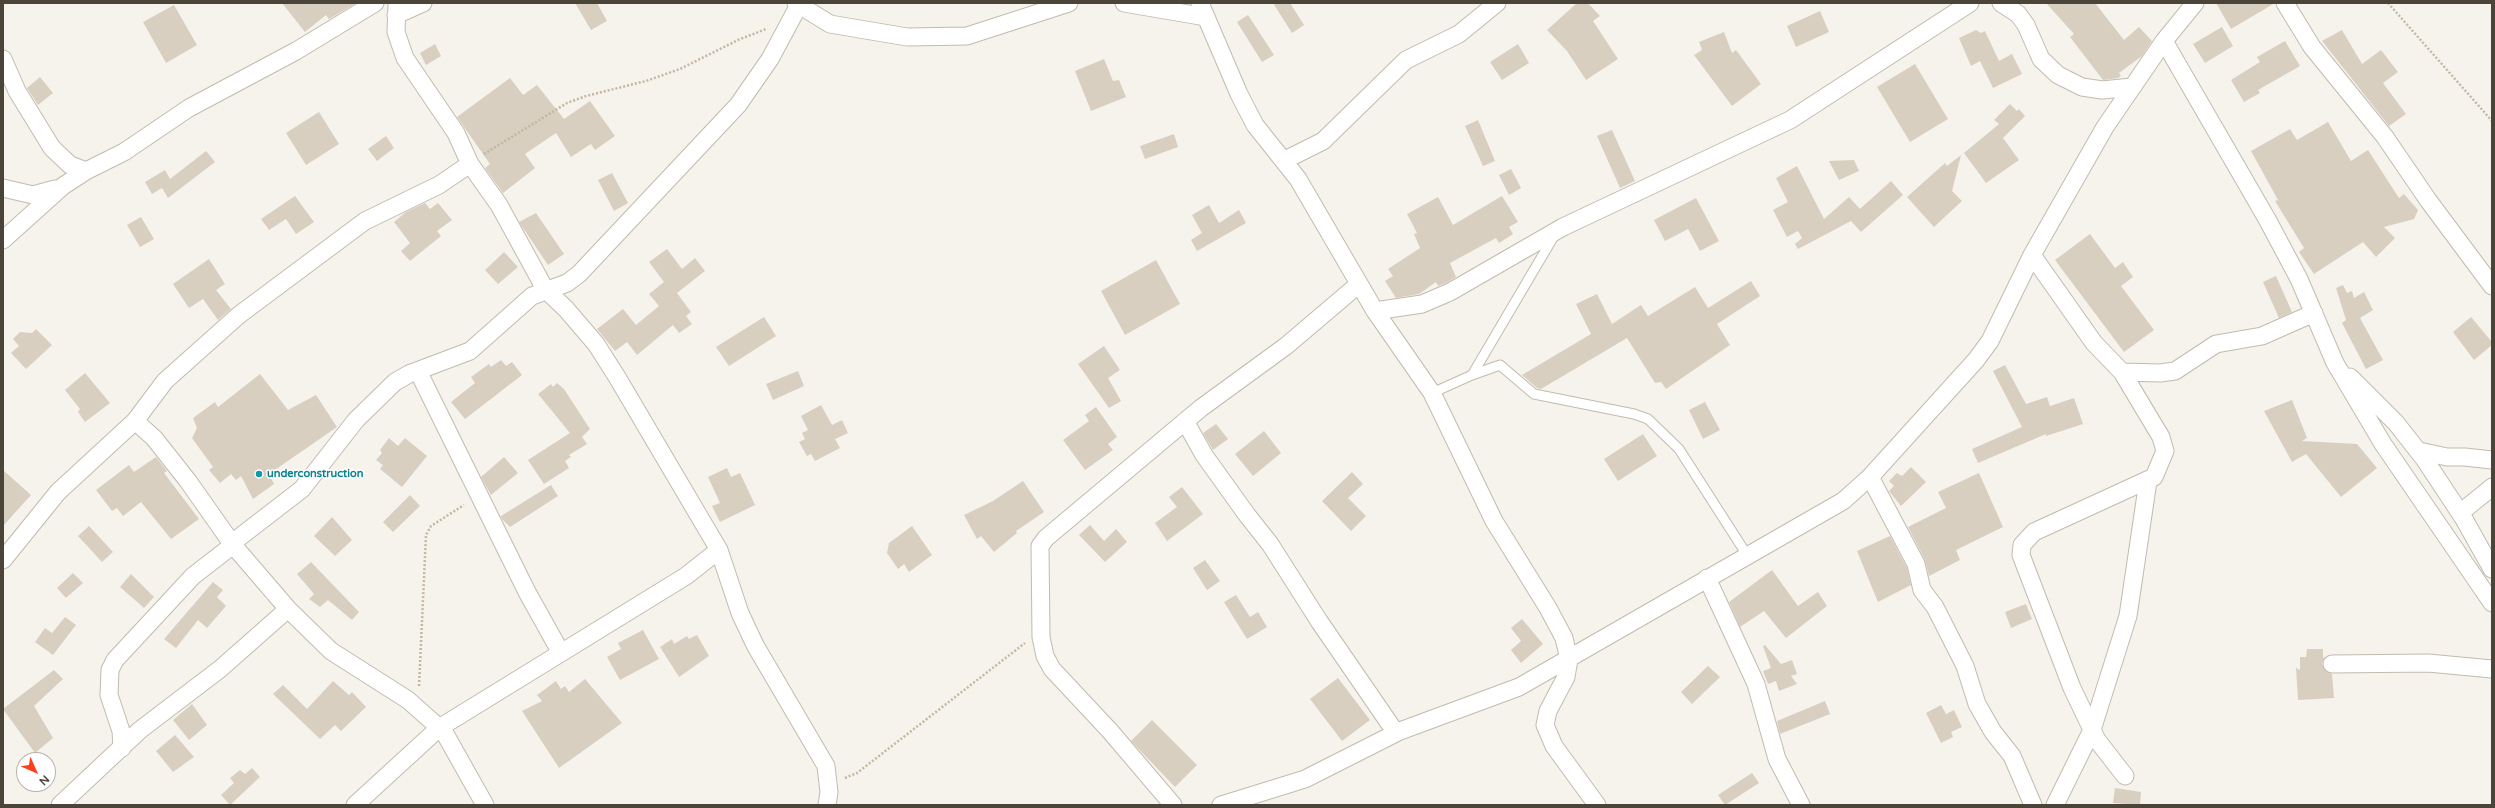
<!DOCTYPE html>
<html>
<head>
<meta charset="utf-8">
<style>
  body { margin:0 }
  #map { position:relative; width:2495px; height:808px; overflow:hidden; background:#f6f3ec; font-family:"Varela Round",sans-serif }
  canvas { display:block }
  .frame { position:absolute; inset:0; border:4px solid #4b4439; pointer-events:none }
  .north { position:absolute; left:16px; top:752px; width:40px; height:40px; box-sizing:border-box; background:#fff; border:1px solid #b7b4b0; border-radius:50%; rotate:135deg; font-size:11px; font-weight:700; line-height:16px; text-align:center; color:#4b4439 }
  .north::after { content:''; display:block; margin:auto; width:14px; height:18px; background:#fc3f1d; clip-path:polygon(50% 0,100% 100%,50% 72%,0 100%) }
</style>
</head>
<body>
<div id="map">
<canvas width="2495" height="808"></canvas>
<div class="frame"></div>
<div class="north">N</div>
</div>
<script>
const ctx = document.querySelector('canvas').getContext('2d');
ctx.lineJoin = 'round';
function fillPath(path, color) {
  ctx.fillStyle = color;
  ctx.fill(path, 'evenodd');
}
function toPath(rows) {
  const path = new Path2D();
  for (const r of rows) {
    path.moveTo(r[0], r[1]);
    for (let i = 2; i < r.length; i += 2) path.lineTo(r[i], r[i + 1]);
  }
  return path;
}
function strokePath(path, color, width, dash) {
  ctx.strokeStyle = color;
  ctx.lineWidth = width;
  ctx.lineCap = dash ? 'butt' : 'round';
  ctx.setLineDash(dash || []);
  ctx.stroke(path);
}
function write(font, color, halo, rows, align = 'center') {
  ctx.font = font + ' "Varela Round",sans-serif';
  ctx.lineWidth = 3;
  ctx.setLineDash([]);
  ctx.textBaseline = 'middle';
  ctx.strokeStyle = halo;
  ctx.fillStyle = color;
  for (const [text, x, y, turn = 0] of rows) {
    ctx.save();
    ctx.translate(x, y);
    ctx.rotate((+turn || 0) * Math.PI / 180);
    ctx.textAlign = isNaN(turn) ? turn : align;
    if (halo) ctx.strokeText(text, 0, 0);
    ctx.fillText(text, 0, 0);
    ctx.restore();
  }
}
fillPath(toPath([
  [282,3,356,3,329,19,326,15,305,32],
  [575,3,597,3,607,21,591,30],
  [1273,3,1290,3,1304,25,1292,33],
  [1577,3,1588,3,1600,16,1593,21,1618,59,1586,80,1567,51,1547,30],
  [2046,3,2095,3,2124,40,2139,27,2152,41,2142,56,2119,73,2121,76,2118,78,2103,80,2070,37,2074,34],
  [2216,3,2275,3,2231,29],
  [174,5,197,45,166,63,143,22],
  [1820,11,1829,32,1796,47,1787,26],
  [1248,15,1274,55,1262,62,1237,22],
  [2222,27,2233,46,2205,63,2193,44],
  [1976,30,1981,33,1985,31,1999,61,2012,54,2022,74,1993,88,1980,61,1971,66,1959,38],
  [2342,30,2362,64,2381,50,2398,72,2383,83,2406,114,2389,126,2322,41],
  [1724,32,1732,53,1736,50,1761,84,1732,106,1694,55,1702,50,1699,42],
  [2285,41,2300,66,2258,90,2260,93,2244,102,2231,80,2260,62,2257,57],
  [435,44,441,56,426,65,420,53],
  [1518,44,1529,63,1502,80,1490,62],
  [1104,59,1113,81,1119,80,1126,97,1091,111,1075,71],
  [1915,64,1948,119,1910,142,1877,87],
  [40,77,53,93,38,105,27,88],
  [510,78,523,95,537,85,564,119,590,101,615,136,595,150,591,144,571,157,556,133,525,154,535,168,503,193,485,168,490,164,457,117],
  [2010,104,2017,111,2019,109,2025,116,2003,138,2019,160,1986,183,1964,153,1999,124,1994,120],
  [319,112,339,144,306,165,286,133],
  [1478,120,1495,161,1483,166,1465,126],
  [2328,122,2351,161,2368,150,2399,198,2404,194,2418,210,2414,219,2384,227,2395,238,2376,257,2363,242,2314,274,2299,252,2304,248,2275,201,2278,200,2251,151,2290,129,2297,140],
  [1612,130,1635,181,1620,188,1597,136],
  [1174,134,1178,147,1145,159,1140,146],
  [386,136,394,148,377,161,368,149],
  [206,151,215,162,168,198,162,188,152,194,145,182,165,170,170,179],
  [1961,155,1952,191,1962,201,1934,227,1907,197,1945,163,1947,166],
  [1854,160,1859,171,1839,180,1829,161],
  [1797,166,1824,219,1849,197,1860,209,1891,181,1903,195,1861,232,1851,221,1798,249,1795,244,1802,238,1798,231,1787,237,1773,210,1788,202,1776,178],
  [1511,169,1521,188,1509,195,1499,175],
  [612,173,628,203,614,211,598,180],
  [295,196,314,222,296,234,286,219,269,230,261,219],
  [1502,196,1518,222,1509,227,1513,234,1499,243,1496,238,1450,263,1456,277,1446,283,1438,286,1436,282,1419,294,1396,298,1385,281,1393,276,1388,269,1420,248,1414,234,1417,233,1407,214,1438,197,1453,225],
  [1696,198,1719,241,1700,251,1688,229,1665,241,1654,220],
  [425,203,430,209,438,203,452,220,437,231,441,236,410,261,401,251,410,243,394,222,406,212],
  [1209,205,1219,223,1239,210,1246,223,1197,251,1191,240,1202,233,1192,215],
  [536,213,564,254,548,265,519,222],
  [141,217,154,239,140,247,127,225],
  [2090,234,2115,268,2123,262,2133,277,2121,286,2154,330,2124,352,2055,260],
  [667,249,682,269,695,258,705,271,677,293,691,312,686,316,692,324,679,333,673,325,637,355,627,342,615,351,597,329,623,309,636,325,659,306,649,294,664,282,649,262],
  [504,252,518,267,498,284,485,270],
  [209,259,225,284,216,290,231,309,218,320,203,299,189,308,173,284],
  [1156,260,1180,304,1125,335,1101,291],
  [2276,276,2292,312,2279,318,2263,282],
  [1751,281,1760,296,1717,324,1730,345,1666,389,1661,382,1655,383,1627,338,1541,389,1537,388,1522,375,1591,334,1576,304,1597,294,1612,324,1641,305,1648,316,1695,287,1708,308],
  [2343,285,2347,293,2352,291,2354,298,2364,292,2373,310,2360,318,2383,360,2366,369,2342,323,2346,320,2336,288],
  [764,317,776,336,729,366,716,347],
  [2471,317,2492,342,2492,345,2474,360,2453,332],
  [36,329,52,345,26,369,11,353,19,346,13,339,20,332,32,333],
  [1104,346,1120,370,1108,378,1121,401,1109,408,1078,364],
  [501,360,506,366,512,362,522,375,465,419,451,402,475,383,471,377,489,364,491,367],
  [2005,365,2026,404,2047,397,2050,406,2074,398,2083,424,2046,436,2046,434,1978,463,1972,449,2022,427,1993,371],
  [798,371,804,386,773,400,766,384],
  [85,373,110,403,85,422,78,412,80,409,65,390],
  [260,374,288,410,316,395,337,427,269,474,274,484,253,499,241,476,236,480,231,474,220,483,209,470,213,467,192,438,197,428,193,418,215,402,218,407],
  [557,383,564,389,590,429,582,437,587,444,569,455,571,457,565,461,569,468,544,484,528,460,570,433,538,394,551,384,553,387],
  [2292,400,2307,438,2302,441,2357,444,2377,468,2341,497,2306,454,2292,462,2264,411],
  [1705,402,1720,430,1703,439,1689,410],
  [821,405,832,425,842,420,848,433,835,439,840,448,815,461,811,454,807,456,799,442,805,439,802,433,808,430,801,416],
  [1096,407,1117,437,1108,444,1113,450,1085,470,1063,440,1089,421,1085,415],
  [1216,424,1228,439,1213,450,1203,433],
  [1264,431,1281,453,1253,476,1235,454],
  [1643,434,1657,456,1618,481,1604,459],
  [389,438,398,446,405,438,427,456,402,487,380,469,383,465,376,460,382,453,380,450],
  [156,457,167,471,164,473,199,519,171,539,141,502,123,516,117,508,112,511,96,490,129,465,134,472],
  [504,457,518,473,491,495,481,477],
  [1911,467,1926,482,1901,506,1889,491,1894,486,1889,481,1897,473,1902,476],
  [727,468,731,477,740,473,755,505,720,522,712,506,720,503,708,477],
  [3,470,31,495,3,526],
  [1352,472,1363,484,1348,498,1366,516,1351,531,1322,501],
  [1979,473,2003,527,1956,550,1960,560,1929,576,1925,560,1908,527,1946,508,1938,492],
  [1023,481,1044,512,1016,531,1017,533,994,552,981,536,977,539,964,515,993,501],
  [551,485,558,496,510,527,502,519,501,516],
  [1182,487,1203,514,1167,541,1155,523,1177,507,1169,497],
  [410,495,420,506,393,532,383,522],
  [332,517,352,540,335,556,314,536],
  [1090,525,1104,541,1116,529,1127,542,1105,562,1079,535],
  [89,526,113,552,102,562,78,536],
  [912,526,932,555,909,572,904,564,898,569,887,553,889,543],
  [1890,536,1907,568,1911,585,1878,602,1857,551],
  [1205,560,1220,581,1207,590,1193,568],
  [311,562,359,612,352,620,328,600,320,607,309,599,314,594,297,574],
  [1772,570,1798,606,1818,592,1827,606,1786,638,1764,611,1740,627,1729,602],
  [73,573,83,583,66,598,57,588],
  [131,574,154,597,144,608,120,587],
  [213,582,223,590,217,597,226,606,207,628,198,620,176,648,164,639],
  [1236,595,1250,617,1258,612,1267,627,1247,639,1224,602],
  [2026,604,2032,619,2011,628,2005,612],
  [65,617,76,625,53,655,35,642,45,628,52,633],
  [1522,619,1543,644,1521,663,1511,650,1521,641,1511,628],
  [643,630,659,659,620,680,607,657,621,649,618,643],
  [697,635,709,656,679,677,660,647,672,639,674,644,687,636,689,639],
  [1765,645,1781,664,1792,660,1797,674,1791,676,1797,684,1779,691,1776,681,1768,684,1763,671,1771,668,1763,646],
  [2307,649,2323,649,2323,658,2325,657,2322,664,2327,672,2332,674,2334,698,2298,700,2296,668,2300,670,2300,657,2306,657],
  [1708,666,1720,677,1692,704,1681,692],
  [54,670,63,679,34,706,53,738,35,753,3,709],
  [1338,678,1370,720,1342,741,1310,699],
  [585,679,622,723,559,768,522,711,542,701,537,695,556,681,561,689,565,686,569,692],
  [333,681,349,695,352,692,366,707,341,731,335,725,320,739,273,694,283,685,307,709],
  [1825,701,1830,714,1780,734,1777,721],
  [192,704,207,725,189,740,173,720],
  [1941,705,1946,714,1954,710,1962,727,1951,732,1953,737,1941,743,1926,713],
  [1152,720,1197,765,1175,787,1131,741],
  [175,735,194,757,173,772,156,751],
  [252,768,260,777,230,805,221,795,234,783,230,778,240,770,245,774],
  [1752,773,1759,783,1725,805,1718,795],
  [2115,788,2141,792,2140,805,2113,803]
]), '#d8cfc1');
const service = toPath([
  [1472,375,1554,236],
  [1432,393,1472,375,1500,365,1534,394,1634,414,1648,419,1679,449,1747,555]
]);
const minor = toPath([
  [397,3,396,32,405,58,456,133,470,164,499,205,545,289,566,309,596,344,617,377,719,550,740,613,755,645,826,766,829,792,827,805],
  [796,3,830,24,907,37,967,36,1069,3],
  [1124,3,1206,17],
  [1200,3,1239,94,1255,125,1298,179,1375,311,1432,393,1494,521,1548,608,1564,638,1569,659,1566,677,1548,711,1545,725,1554,746,1597,805],
  [2001,3,2018,14,2026,25,2041,59,2058,75,2082,87,2102,90,2132,87],
  [2285,3,2312,47,2385,137,2428,200,2492,286],
  [396,15,423,3],
  [2164,41,2267,219,2299,279,2335,363,2383,444,2492,603],
  [3,59,17,91,52,148,70,165,86,171],
  [1285,160,1323,141,1406,60,1459,34,1497,3],
  [3,188,33,195,55,189],
  [3,240,63,186,86,171,124,152,189,108,296,51,375,3],
  [2032,255,2094,343,2122,372,2161,437,2165,451,2154,477,2034,532,2022,545,2021,555,2072,688,2097,740,2125,776],
  [1375,311,1422,304,1450,292,1563,227,1790,120,1970,3],
  [418,371,527,592,561,653],
  [2122,372,2160,373,2175,371,2216,344,2262,336,2314,313],
  [2350,377,2396,423,2425,460,2464,519,2492,569],
  [135,421,154,438,188,481,233,545,288,609,331,651,408,700,444,732,485,805],
  [1185,421,1204,455,1247,515,1270,544,1319,621,1396,733],
  [2419,451,2447,457,2465,457,2492,460],
  [1870,477,1916,564,1922,590,1935,607,1965,666,1977,704,1993,732,2012,756,2033,805],
  [2460,513,2492,487],
  [232,543,302,489,356,420,395,382,409,374,470,351,532,296,567,283,579,274,738,105,770,59,800,3],
  [3,560,58,492,135,421,165,381,239,315,365,221,439,185,470,164],
  [1707,578,1756,684,1777,759,1801,805],
  [2332,664,2428,663,2492,669],
  [122,748,121,731,109,695,110,670,115,660,193,576,233,545],
  [60,805,140,730,220,669,288,609],
  [355,805,439,728,686,576,719,550],
  [1173,805,1110,731,1052,669,1045,656,1041,637,1040,546,1046,538,1201,408,1286,346,1359,284],
  [1221,805,1305,779,1400,731,1519,687,1843,501,1870,477,1976,360,1990,341,2032,255,2105,127,2164,41,2195,3],
  [2055,805,2092,730,2128,616,2148,481]
]);
strokePath(service, '#c2bbae', 11);
strokePath(minor, '#c2bbae', 19);
strokePath(toPath([
  [2388,3,2492,121],
  [484,154,567,103,586,96,646,81,680,69,738,40,766,29],
  [419,686,426,535,431,526,464,505],
  [845,778,857,773,1025,643]
]), '#c4b79f', 2.5, [2, 2]);
strokePath(service, '#fff', 9);
strokePath(minor, '#fff', 17);
for (const [x, y, r, color] of [
  [259,474,4,"#0f9aa8"]
]) {
  const dot = new Path2D();
  dot.arc(x, y, r, 0, 2 * Math.PI);
  ctx.fillStyle = color;
  ctx.fill(dot);
  strokePath(dot, '#fff', 1.5);
}
write('bold 11px', '#0d838f', '#fff', [
  ["underconstruction",267,474]
], 'left');
</script>
</body>
</html>
